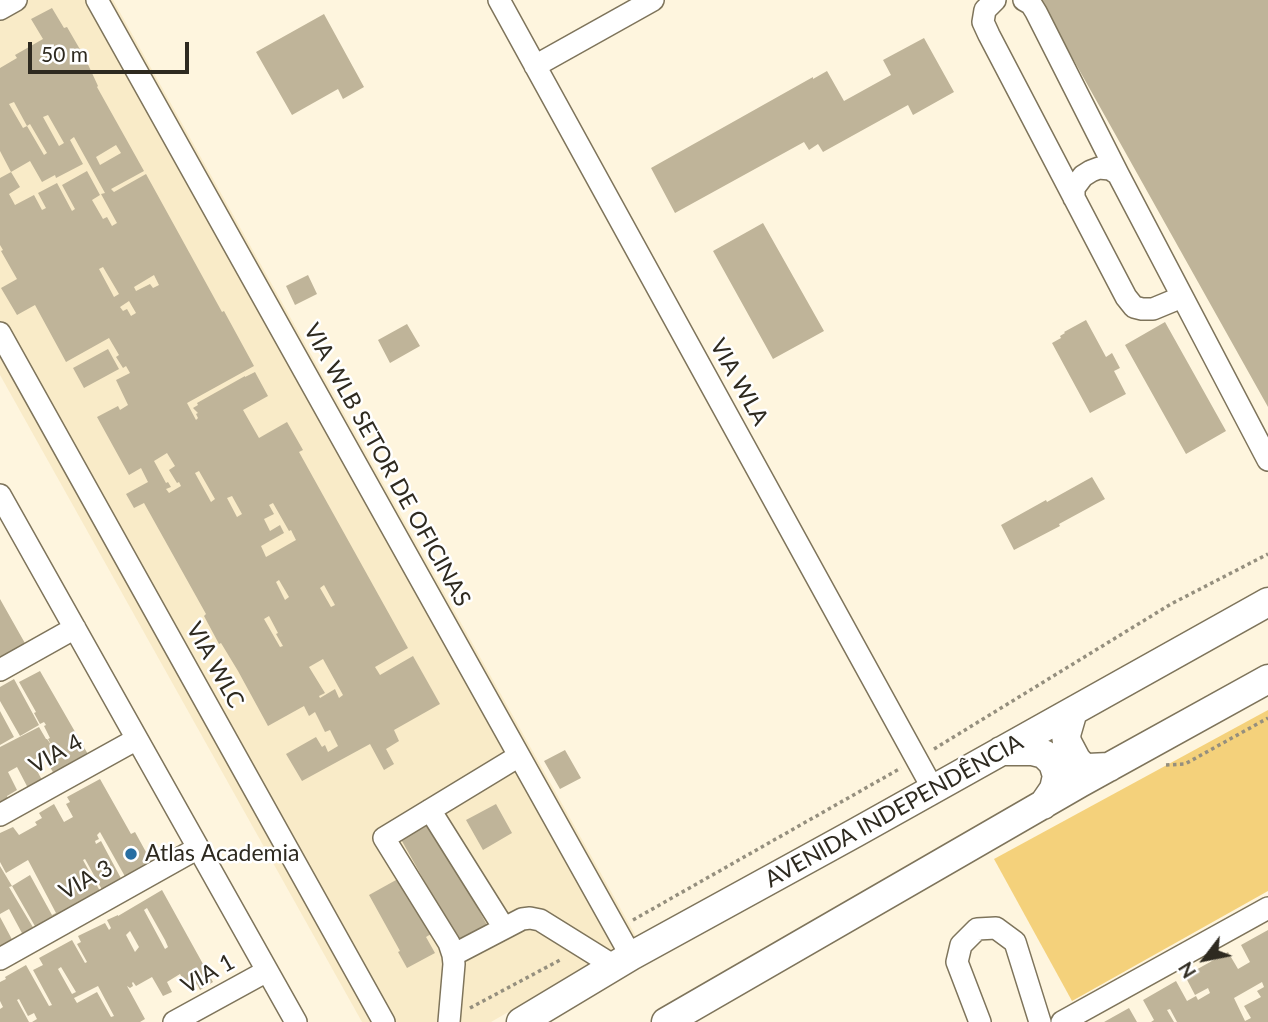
<!DOCTYPE html>
<html>
<head>
<meta charset="utf-8">
<style>
  body { margin:0 }
  #map { position:relative; width:1268px; height:1022px; overflow:hidden; background:#fef5de; font-family:Lato,sans-serif }
  canvas { display:block }
  .north { position:absolute; left:1170px; top:924px; width:70px; height:70px; -webkit-text-stroke:5px #fff; paint-order:stroke; rotate:238deg; font-size:19px; font-weight:700; line-height:28px; text-align:center; color:#2e2a20 }
  .north::after { content:''; display:block; margin:auto; width:24px; height:32px; background:#2e2a20; clip-path:polygon(50% 0,100% 100%,50% 72%,0 100%) }
  .scale { position:absolute; left:28px; top:42px; width:161px; height:32px; box-sizing:border-box; border:4px solid #2e2a20; border-top:0; padding-left:9px; font-size:21px; line-height:24px; white-space:nowrap; color:#2e2a20; -webkit-text-stroke:5px #fff; paint-order:stroke }
</style>
</head>
<body>
<div id="map">
<canvas width="1268" height="1022"></canvas>
<div class="north">N</div>
<div class="scale">50 m</div>
</div>
<script>
const ctx = document.querySelector('canvas').getContext('2d');
ctx.lineJoin = 'round';
function fillPath(path, color) {
  ctx.fillStyle = color;
  ctx.fill(path, 'evenodd');
}
function toPath(rows) {
  const path = new Path2D();
  for (const r of rows) {
    path.moveTo(r[0], r[1]);
    for (let i = 2; i < r.length; i += 2) path.lineTo(r[i], r[i + 1]);
  }
  return path;
}
function strokePath(path, color, width, dash) {
  ctx.strokeStyle = color;
  ctx.lineWidth = width;
  ctx.lineCap = dash ? 'butt' : 'round';
  ctx.setLineDash(dash || []);
  ctx.stroke(path);
}
function write(font, color, halo, rows, align = 'center') {
  ctx.font = font + ' Lato,sans-serif';
  ctx.lineWidth = 5;
  ctx.setLineDash([]);
  ctx.textBaseline = 'middle';
  ctx.strokeStyle = halo;
  ctx.fillStyle = color;
  for (const [text, x, y, turn = 0] of rows) {
    ctx.save();
    ctx.translate(x, y);
    ctx.rotate((+turn || 0) * Math.PI / 180);
    ctx.textAlign = isNaN(turn) ? turn : align;
    if (halo) ctx.strokeText(text, 0, 0);
    ctx.fillText(text, 0, 0);
    ctx.restore();
  }
}
fillPath(toPath([
  [0,0,113,0,637,938,491,1022,362,1022,0,375]
]), '#f9ebc8');
fillPath(toPath([
  [1268,710,1268,891,1072,1001,994,859]
]), '#f4d17b');
fillPath(toPath([
  [1040,0,1268,0,1268,407],
  [52,8,64,28,67,27,85,58,98,86,97,87,144,171,111,189,114,192,146,174,222,312,224,311,254,366,187,403,196,420,198,418,196,414,198,413,193,408,198,405,197,403,245,376,245,377,255,372,268,396,243,410,259,438,287,422,303,450,299,452,408,648,375,667,380,675,413,656,440,704,394,730,399,741,386,749,394,764,384,770,370,744,302,781,286,754,316,737,322,747,325,745,328,752,338,746,330,730,325,732,315,712,309,716,304,706,268,726,238,671,221,643,219,644,204,616,206,614,144,503,134,508,126,494,148,482,141,468,129,475,97,417,118,406,120,410,128,405,116,380,130,373,126,366,123,368,116,357,119,355,109,338,66,362,35,305,17,315,1,288,17,279,1,251,3,250,0,245,0,178,11,172,20,187,9,194,15,205,34,195,42,210,46,208,38,193,57,183,72,211,75,209,62,185,87,171,100,195,92,200,103,219,107,217,112,226,117,223,101,194,105,193,74,137,70,140,83,164,56,178,55,175,42,182,30,161,11,172,0,151,0,68,17,58,15,55,43,39,31,19],
  [14,102,27,126,23,128,9,104],
  [48,115,64,143,59,146,43,117],
  [30,124,47,153,44,155,27,126],
  [116,145,121,153,100,165,96,157],
  [103,267,119,294,114,297,99,269],
  [154,275,159,285,153,288,150,284,136,291,134,287],
  [129,301,136,313,131,316,127,309,123,311,120,307],
  [167,453,175,466,169,470,177,483,179,482,181,486,169,493,166,489,171,487,168,482,166,483,154,461],
  [199,471,215,499,211,502,195,473],
  [232,496,242,514,237,517,227,498],
  [273,503,289,531,291,530,296,540,266,557,261,546,284,533,280,525,270,531,264,519,274,514,269,505],
  [279,580,289,597,285,600,276,582],
  [324,585,335,605,331,607,320,588],
  [269,616,278,633,276,634,283,646,280,647,264,619],
  [323,659,343,695,339,698,335,689,320,698,319,696,325,693,309,667],
  [324,14,364,87,343,99,338,89,292,115,256,52],
  [924,38,954,92,913,115,908,105,823,152,818,144,809,150,804,142,675,213,651,168,813,77,813,79,827,71,844,101,891,75,883,60],
  [763,223,824,331,773,359,713,251],
  [308,275,317,294,295,305,286,286],
  [1086,320,1106,357,1112,353,1120,368,1114,371,1126,394,1090,413,1052,343,1061,338,1060,336,1065,333,1064,332],
  [1165,322,1226,431,1186,454,1125,345],
  [407,324,420,346,390,363,378,340],
  [108,349,119,369,84,388,73,368],
  [1092,477,1105,499,1059,524,1060,526,1014,550,1001,525,1046,500,1047,502],
  [0,599,26,645,0,660],
  [40,671,89,756,55,776,43,754,32,761,43,782,29,790,17,767,8,772,17,790,7,796,9,801,0,806,0,747,39,727,46,739,47,739,52,746,48,739,50,738,44,726,46,725,44,722,40,724,34,713,36,712,19,682],
  [14,679,39,725,20,736,0,701,0,687],
  [0,711,14,737,0,745],
  [565,750,581,778,560,789,544,761],
  [100,779,131,834,135,832,152,863,148,865,149,868,127,880,100,832,97,835,99,839,95,841,96,844,101,841,124,884,105,895,85,859,83,860,100,891,80,902,82,906,24,940,22,935,23,935,9,909,0,914,0,866,12,886,9,887,34,929,36,928,12,886,30,875,52,915,56,913,28,860,6,873,0,862,0,833,13,827,19,835,37,825,35,822,42,818,39,813,54,804,64,822,73,817,66,804,70,802,67,797],
  [496,804,512,833,483,850,466,820],
  [428,818,487,925,458,941,398,834],
  [405,875,436,931,426,937,435,953,407,968,398,952,400,951,369,895],
  [162,890,213,982,200,990,197,984,189,989,180,974,167,982,172,992,163,996,152,977,136,986,133,982,132,983,133,986,130,988,127,986,145,1019,140,1022,32,1022,37,1019,34,1013,28,1016,19,999,17,1000,29,1022,0,1022,0,1009,3,1007,0,1001,0,982,6,979,5,977,26,965,49,1006,52,1005,33,970,43,965,39,958,72,940,85,963,87,962,77,944,81,942,78,936,105,923,109,930,111,928,107,920,118,915,118,916],
  [147,908,165,940,168,947,165,949,144,910],
  [130,931,139,947,135,952,126,935],
  [61,967,76,992,72,994,58,969],
  [98,986,114,1016,111,1017,97,992,77,1003,74,998],
  [0,917,15,945,0,953],
  [1268,930,1268,1022,1177,1022,1170,1009,1167,1010,1174,1022,1151,1022,1154,1020,1143,1000,1176,981,1187,1001,1196,996,1198,1000,1210,993,1208,988,1195,995,1185,976,1228,952,1238,969,1250,962,1241,945],
  [1262,982,1264,987,1257,991,1261,997,1244,1006,1251,1018,1245,1021,1234,998],
  [1129,1008,1137,1022,1104,1022]
]), '#bfb499');
const minor = toPath([
  [97,0,631,956],
  [499,0,933,789],
  [995,0,985,10,983,22,989,35,1126,297,1134,307,1142,309,1153,309,1182,297],
  [1024,0,1031,4,1036,12,1118,174,1268,460],
  [0,9,16,0],
  [535,66,653,0],
  [1074,198,1074,188,1083,176,1091,171,1099,168,1110,169,1118,174],
  [0,333,384,1022],
  [0,495,296,1022],
  [0,670,75,628],
  [430,810,504,928],
  [0,815,137,739],
  [453,955,522,919,530,918,540,920,614,966],
  [0,959,198,848],
  [174,1022,267,971],
  [449,1022,454,964,453,955,449,943,384,838,519,756],
  [980,1022,957,962,961,945,977,929,996,928,1015,942,1040,1022],
  [1062,1022,1268,908]
]);
const major = toPath([
  [1073,711,1066,735,1067,742,1076,759,1082,766,1088,768,1109,767],
  [1001,751,1032,751,1044,754,1053,763,1057,776,1054,789,1043,805],
  [521,1022,631,956,855,833,1268,602],
  [666,1022,1080,783,1268,679]
]);
strokePath(minor, '#7e745b', 24);
strokePath(major, '#7e745b', 31);
strokePath(toPath([
  [934,749,1171,604,1268,554],
  [1166,765,1185,764,1268,718],
  [633,920,901,768],
  [470,1008,562,959]
]), '#958f7e', 3.5, [3.5, 3.5]);
strokePath(minor, '#fff', 21);
strokePath(major, '#fff', 28);
for (const [x, y, r, color] of [
  [131,854,7,"#276ea2"]
]) {
  const dot = new Path2D();
  dot.arc(x, y, r, 0, 2 * Math.PI);
  ctx.fillStyle = color;
  ctx.fill(dot);
  strokePath(dot, '#fff', 2.5);
}
write('23px', '#2e2a20', '#fff', [
  ["VIA WLA",739,382,61],
  ["VIA WLB SETOR DE OFICINAS",387,465,61],
  ["VIA WLC",215,665,61],
  ["VIA 4",56,754,-29],
  ["AVENIDA INDEPENDÊNCIA",894,811,-29],
  ["VIA 3",86,880,-29],
  ["VIA 1",208,974,-29]
]);
write('23px', '#2e2a20', '#fff', [
  ["Atlas Academia",145,854]
], 'left');
</script>
</body>
</html>
